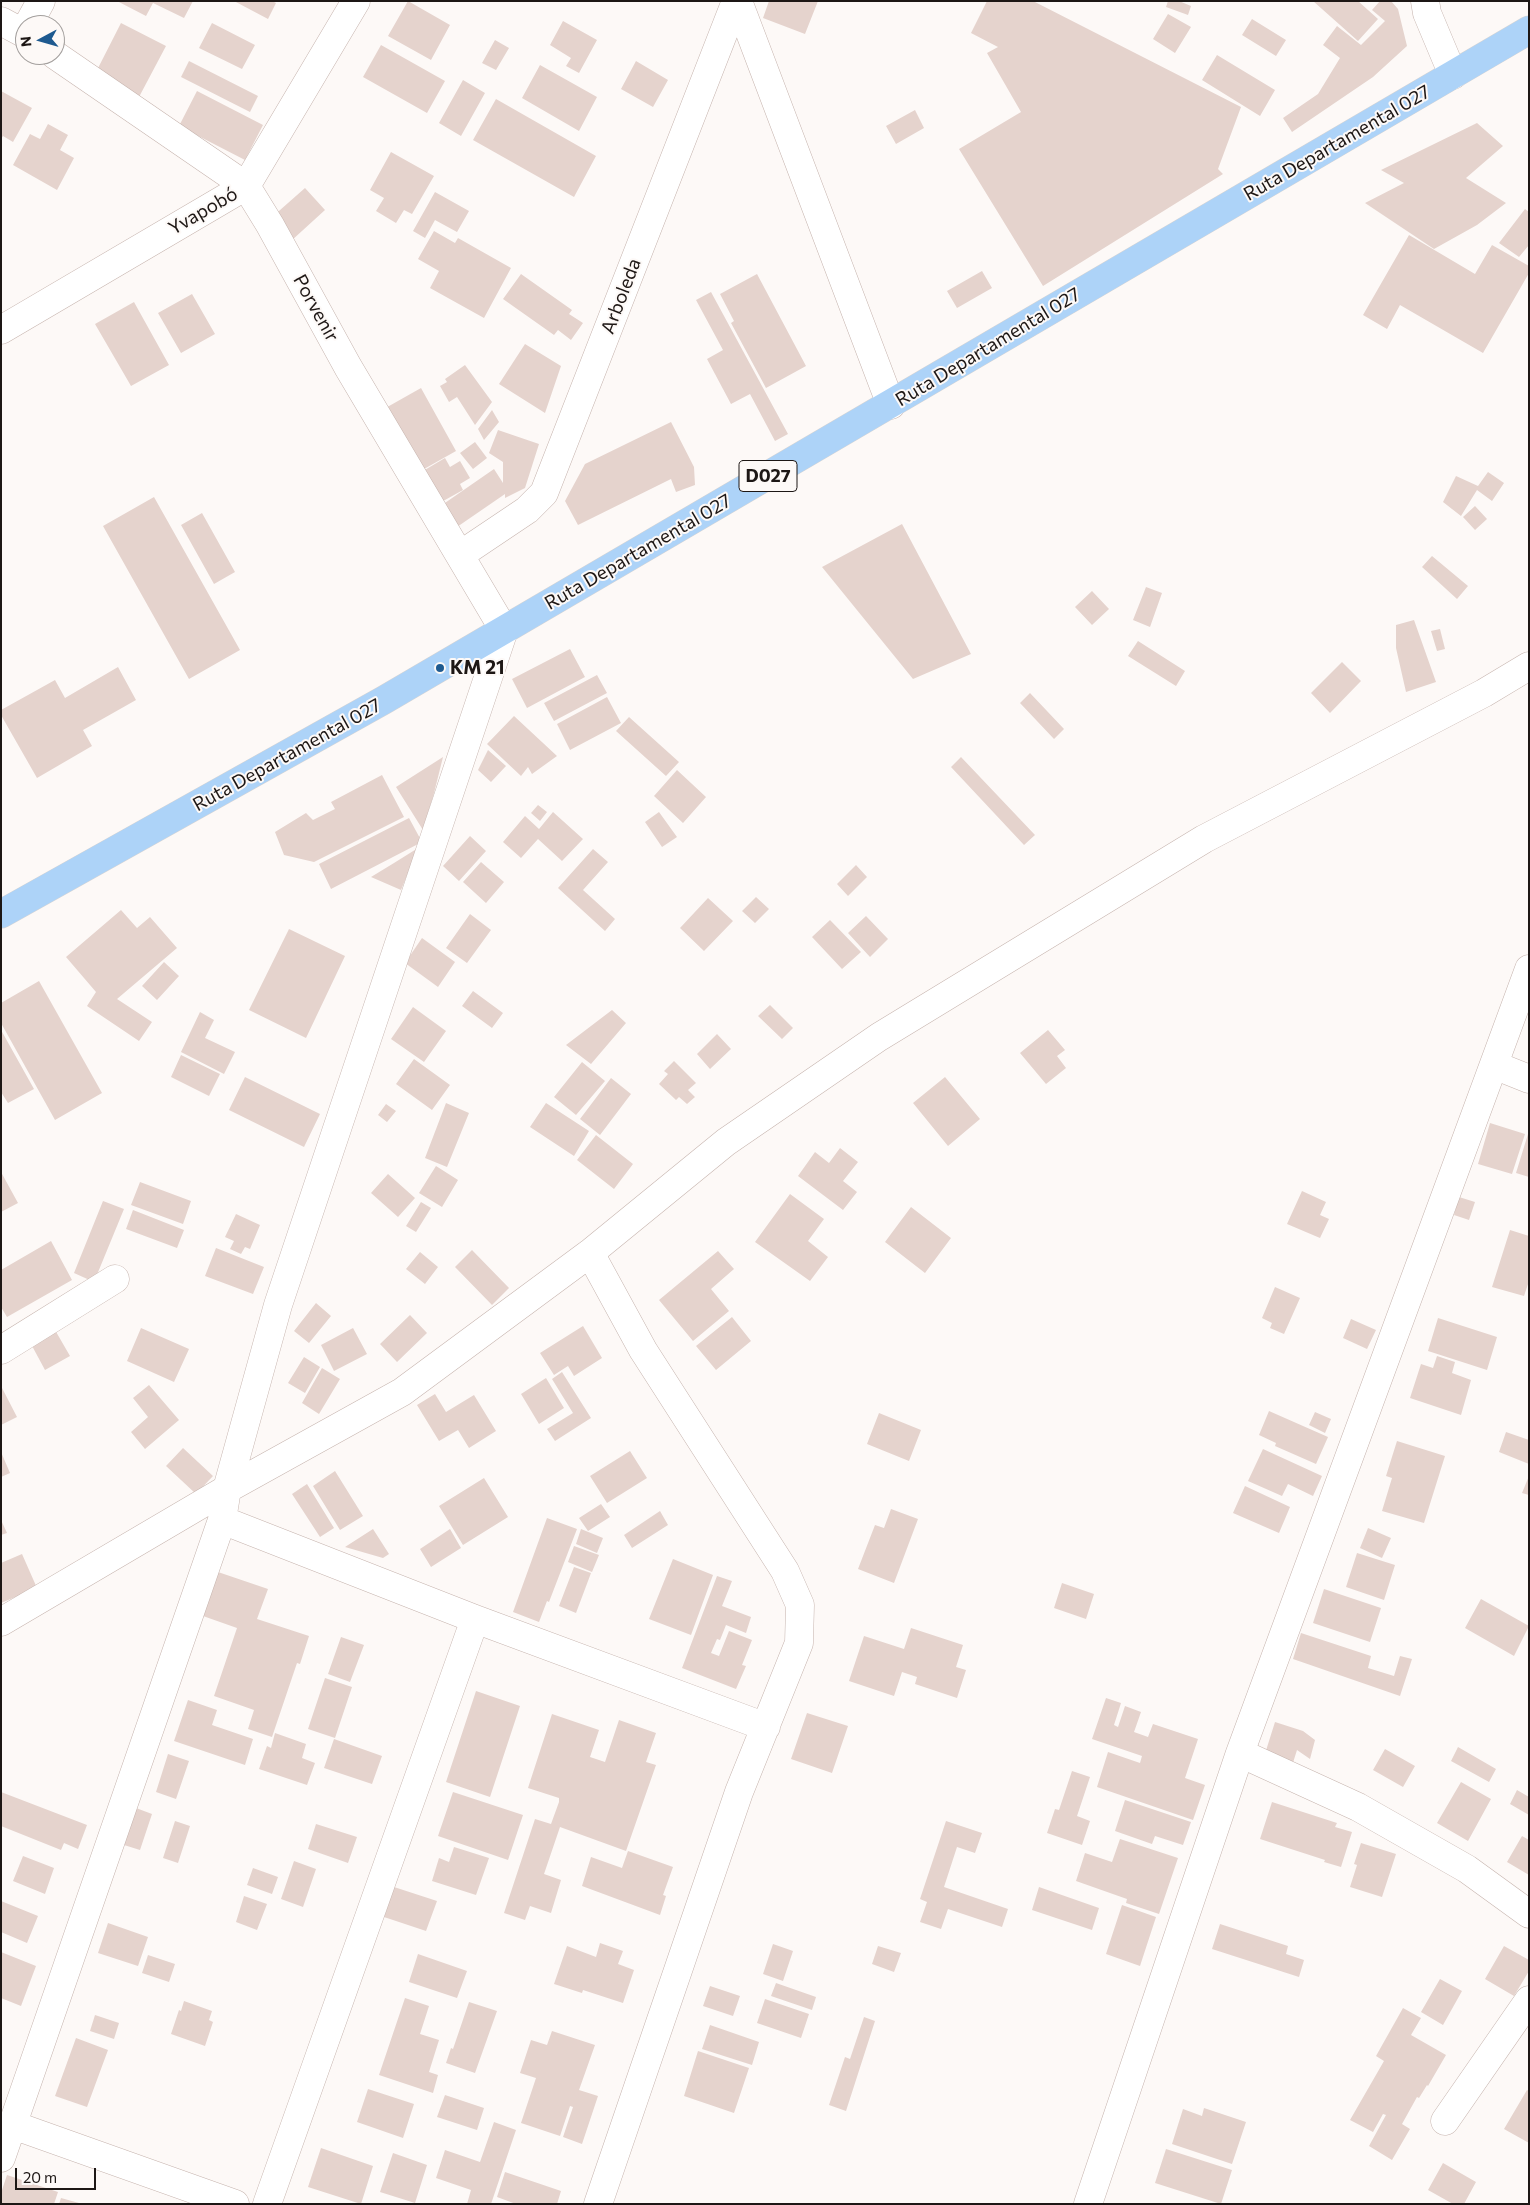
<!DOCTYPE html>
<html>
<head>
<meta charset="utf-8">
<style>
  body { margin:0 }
  #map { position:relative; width:1530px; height:2205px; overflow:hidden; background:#fdf9f7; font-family:Commissioner,sans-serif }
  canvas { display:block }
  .frame { position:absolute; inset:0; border:2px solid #1d1715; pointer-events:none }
  .north { position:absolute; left:15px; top:15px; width:50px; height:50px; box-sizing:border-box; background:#fdf9f7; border:1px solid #a39f9d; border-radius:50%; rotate:264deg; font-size:14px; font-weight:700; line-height:20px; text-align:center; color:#1d1715 }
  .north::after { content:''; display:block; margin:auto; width:18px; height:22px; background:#1e5a90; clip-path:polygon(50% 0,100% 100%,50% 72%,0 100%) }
  .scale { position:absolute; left:15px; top:2168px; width:81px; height:22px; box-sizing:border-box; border:2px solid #1d1715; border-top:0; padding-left:6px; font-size:15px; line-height:18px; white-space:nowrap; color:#1d1715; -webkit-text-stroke:4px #fdf9f7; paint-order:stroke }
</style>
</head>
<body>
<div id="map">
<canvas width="1530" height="2205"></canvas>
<div class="frame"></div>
<div class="north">N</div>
<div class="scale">20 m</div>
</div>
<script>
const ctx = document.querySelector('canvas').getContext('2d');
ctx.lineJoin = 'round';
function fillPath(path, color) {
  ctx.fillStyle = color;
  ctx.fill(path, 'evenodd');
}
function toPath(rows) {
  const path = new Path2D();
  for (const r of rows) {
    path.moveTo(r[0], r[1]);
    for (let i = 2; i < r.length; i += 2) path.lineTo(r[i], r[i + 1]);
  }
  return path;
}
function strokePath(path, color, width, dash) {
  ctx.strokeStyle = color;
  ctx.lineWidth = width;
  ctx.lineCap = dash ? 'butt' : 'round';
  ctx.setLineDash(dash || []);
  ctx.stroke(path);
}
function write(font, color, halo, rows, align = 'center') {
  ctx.font = font + ' Commissioner,sans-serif';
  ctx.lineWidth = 4;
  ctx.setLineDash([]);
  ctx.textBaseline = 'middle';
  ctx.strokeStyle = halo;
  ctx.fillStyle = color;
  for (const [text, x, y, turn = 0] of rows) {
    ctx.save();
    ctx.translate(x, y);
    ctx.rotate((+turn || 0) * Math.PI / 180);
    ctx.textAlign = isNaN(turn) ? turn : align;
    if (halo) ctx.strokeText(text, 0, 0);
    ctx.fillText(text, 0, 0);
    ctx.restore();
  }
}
fillPath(toPath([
  [117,1,193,1,184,18,153,3,146,16],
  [234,1,272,1,276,3,268,19],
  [408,1,450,25,431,60,388,36],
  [769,1,818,1,805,34,763,18],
  [987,1,1033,1,1241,107,1218,169,1223,174,1043,286,959,149,1021,112,987,53,998,47,971,33],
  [1168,1,1179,1,1191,6,1188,15,1166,7],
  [1313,1,1358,1,1378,19,1358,41],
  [1380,1,1391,1,1398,9,1407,46,1373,77,1292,132,1283,118,1318,94,1340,58,1323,45,1337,26,1361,45,1385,21,1372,10],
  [1168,14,1191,27,1175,53,1153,39],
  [1252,19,1286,40,1276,56,1242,35],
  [563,21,597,40,579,73,566,66,571,58,550,45],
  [121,23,166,46,139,97,95,74],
  [212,23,255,45,242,69,199,48],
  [495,40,509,48,496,70,482,63],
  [381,45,445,81,427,113,363,77],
  [1217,55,1275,90,1260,116,1202,80],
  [189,61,258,96,250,112,181,77],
  [636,61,668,80,653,107,621,89],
  [540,65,597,97,579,131,522,98],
  [463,80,485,93,461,136,439,123],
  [1,91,32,108,13,142,3,136,1,139],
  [197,91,263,125,245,160,179,126],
  [496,99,596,156,574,197,473,140],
  [915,110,924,128,896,144,886,126],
  [1477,123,1503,146,1466,178,1506,203,1477,225,1434,249,1365,203,1404,183,1381,170],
  [48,124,68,135,60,150,74,158,57,190,13,165,30,134,40,139],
  [391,152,434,176,412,214,404,210,396,223,376,211,384,198,370,190],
  [305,188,325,210,291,241,271,218],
  [435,192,469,211,457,232,435,220,425,238,413,231],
  [1525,209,1529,212,1529,245,1519,257,1499,243],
  [434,231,455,243,458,238,511,268,484,318,430,288,439,271,418,259],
  [1409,235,1475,274,1492,245,1529,266,1529,273,1483,353,1400,305,1387,329,1363,315],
  [982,271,992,288,957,308,947,291],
  [521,274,572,310,569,314,583,323,571,340,558,330,554,335,503,299],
  [757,274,806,366,766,388,731,323,734,321,720,294],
  [711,292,788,434,775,441,750,394,731,404,707,359,723,350,696,300],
  [192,294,215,334,181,353,158,313],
  [134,302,169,365,131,386,95,324],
  [525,344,561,366,545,413,499,384],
  [465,365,492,402,475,425,457,397,449,402,440,386,447,382,445,379],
  [421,388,456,451,417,473,382,410],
  [492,410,499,422,484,440,478,429],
  [671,422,694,467,695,485,676,492,671,479,578,525,565,501,585,464],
  [498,430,539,444,525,488,505,498,505,494,457,527,442,505,494,469,503,483,503,462,489,453],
  [475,442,487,458,473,469,460,453],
  [445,458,450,467,460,461,470,478,460,484,463,490,436,505,418,474],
  [1488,472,1504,483,1492,501,1477,490,1461,516,1443,502,1456,476,1478,486],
  [154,497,240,650,189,679,103,526],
  [1475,506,1487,519,1475,530,1463,517],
  [202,513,235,572,214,584,181,525],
  [902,524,971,654,913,679,822,567],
  [1432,556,1468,586,1457,599,1422,567],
  [1146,587,1162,593,1150,627,1133,620],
  [1092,591,1109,609,1092,625,1075,607],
  [1414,620,1436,682,1406,692,1396,648,1396,625],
  [1440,629,1445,649,1437,651,1431,631],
  [1138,641,1185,671,1176,686,1128,656],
  [570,649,585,677,527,708,512,679],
  [1342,662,1361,681,1330,713,1311,693],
  [118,667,136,700,83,730,92,746,37,778,1,715,1,710,55,680,65,698],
  [597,675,607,693,554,721,544,703],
  [1030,693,1064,729,1054,739,1020,703],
  [607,697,621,723,570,750,557,724],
  [514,716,557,756,532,774,528,767,521,776,487,744],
  [629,717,679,762,666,776,616,731],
  [488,750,506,766,491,782,478,770],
  [443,757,434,793,423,830,396,787],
  [961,757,1035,835,1024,845,951,767],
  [677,770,706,797,683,823,654,796],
  [382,775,404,817,314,862,284,855,275,832,306,813,313,820,335,809,331,802],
  [538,805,547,812,540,821,531,813],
  [553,812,583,839,562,861,538,839,521,858,503,842,525,816,539,829],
  [659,812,677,837,662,847,645,822],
  [409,818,422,842,331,889,319,864],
  [470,836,486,851,459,881,443,866],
  [418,848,401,890,371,877,394,863],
  [593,849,608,862,583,890,615,919,605,931,558,888],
  [481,862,504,882,486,903,463,882],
  [856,865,867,877,848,896,837,884],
  [756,897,769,909,755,923,742,911],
  [708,898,733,921,704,951,680,928],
  [121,910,137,928,150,917,177,948,117,999,152,1022,139,1041,87,1006,96,992,66,957],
  [470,914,491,930,467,963,446,948],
  [866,916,888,939,870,957,848,933],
  [830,920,861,952,842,969,812,937],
  [289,929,345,956,306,1038,249,1010],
  [422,938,455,962,438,987,405,963],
  [164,962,179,976,157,1000,142,986],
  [39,981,102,1093,55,1120,1,1023,1,1003],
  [473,991,503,1013,492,1028,462,1006],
  [770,1005,793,1028,782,1039,758,1016],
  [413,1007,446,1031,424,1062,391,1039],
  [612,1010,626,1023,591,1064,566,1045],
  [200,1012,214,1020,205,1038,235,1052,224,1074,181,1052],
  [1,1030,34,1089,8,1103,1,1092],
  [1048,1030,1065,1050,1057,1056,1066,1068,1046,1084,1020,1053],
  [717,1034,731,1049,710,1069,697,1054],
  [181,1055,220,1074,209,1096,171,1077],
  [414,1059,450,1085,432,1110,396,1084],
  [674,1061,696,1083,688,1090,695,1097,687,1104,679,1097,676,1100,659,1084,668,1074,664,1071],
  [582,1062,605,1081,576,1115,554,1097],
  [245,1077,320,1114,304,1147,229,1110],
  [945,1077,980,1119,948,1146,913,1103],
  [611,1078,631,1094,600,1135,580,1119],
  [446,1103,469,1113,447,1167,425,1158],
  [546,1103,589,1131,574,1156,530,1127],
  [386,1104,396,1111,387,1122,378,1115],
  [1490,1123,1525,1134,1512,1174,1478,1164],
  [1528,1134,1529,1134,1529,1177,1516,1173],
  [596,1135,633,1164,614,1189,577,1160],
  [840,1148,858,1162,843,1181,857,1192,843,1210,798,1176,815,1152,829,1163],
  [436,1166,458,1180,442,1207,419,1193],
  [1,1172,18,1203,1,1212],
  [388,1174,415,1198,398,1217,371,1193],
  [140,1182,191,1201,183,1224,131,1205],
  [1302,1191,1326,1202,1320,1215,1329,1219,1320,1238,1287,1224],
  [790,1194,824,1219,808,1241,828,1257,810,1281,755,1242],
  [1459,1197,1475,1202,1469,1220,1454,1215],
  [103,1201,124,1209,94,1282,74,1273],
  [421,1202,431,1208,416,1232,406,1226],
  [911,1207,951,1238,925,1273,885,1242],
  [133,1210,184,1230,177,1248,126,1229],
  [236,1214,260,1225,250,1249,245,1247,241,1254,230,1249,234,1241,225,1237],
  [1510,1230,1529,1236,1529,1281,1524,1296,1492,1287],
  [51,1241,72,1280,7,1317,1,1307,1,1270],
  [216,1248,264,1267,253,1294,205,1276],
  [472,1250,509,1288,492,1305,455,1267],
  [718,1251,734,1269,711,1289,729,1311,693,1341,659,1300],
  [420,1252,438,1267,425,1284,406,1269],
  [1275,1287,1300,1298,1284,1334,1270,1328,1272,1323,1262,1318],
  [316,1303,331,1316,309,1343,294,1331],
  [410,1315,427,1333,397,1362,380,1344],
  [732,1317,751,1341,716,1370,696,1346],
  [1438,1318,1497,1337,1487,1370,1428,1351],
  [1351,1319,1376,1330,1367,1349,1343,1338],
  [583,1326,602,1358,574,1376,568,1366,554,1375,540,1353],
  [141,1328,189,1349,174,1382,127,1361],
  [353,1328,367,1354,334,1371,321,1345],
  [55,1330,70,1356,45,1370,31,1344],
  [1437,1356,1455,1362,1452,1373,1471,1380,1461,1415,1410,1398,1421,1364,1433,1368],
  [304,1357,320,1367,305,1393,288,1383],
  [322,1368,340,1379,319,1414,302,1403],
  [562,1372,591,1418,555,1441,547,1429,573,1413,552,1379],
  [546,1378,564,1408,539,1424,521,1394],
  [149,1385,179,1420,145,1449,131,1432,148,1417,133,1398],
  [1,1386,17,1417,1,1425],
  [435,1394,446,1412,474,1395,496,1431,469,1448,458,1430,439,1441,417,1405],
  [1269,1411,1328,1437,1316,1464,1275,1446,1276,1443,1259,1435],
  [1315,1412,1331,1419,1325,1433,1309,1425],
  [879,1413,921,1430,909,1461,867,1444],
  [1506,1432,1529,1440,1529,1464,1499,1452],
  [1397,1441,1445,1456,1424,1523,1382,1511,1392,1478,1386,1476],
  [183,1448,213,1476,196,1494,166,1466],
  [1263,1449,1322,1476,1313,1496,1288,1484,1282,1496,1248,1481],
  [630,1451,647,1478,607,1503,590,1476],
  [1,1452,10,1473,1,1477],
  [335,1471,363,1516,340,1530,313,1486],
  [1529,1476,1529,1495,1522,1493],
  [484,1478,508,1517,463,1545,439,1506],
  [307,1484,334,1528,320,1537,292,1494],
  [1245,1486,1290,1507,1279,1533,1233,1513],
  [601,1504,610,1517,588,1531,579,1518],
  [891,1509,918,1519,894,1583,858,1569,875,1525,884,1528],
  [660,1511,668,1525,632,1548,624,1535],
  [547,1518,577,1529,549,1602,547,1601,539,1622,513,1612],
  [1,1520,7,1533,1,1535],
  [1368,1528,1391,1538,1382,1558,1360,1548],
  [373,1529,389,1554,383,1558,345,1547],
  [450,1529,461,1548,431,1567,420,1549],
  [581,1529,603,1538,597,1553,576,1544],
  [574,1546,599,1555,592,1572,568,1562],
  [1357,1553,1395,1565,1384,1600,1346,1587],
  [22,1554,37,1588,1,1603,1,1563],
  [673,1559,713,1575,691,1635,649,1619],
  [574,1567,591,1573,576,1613,559,1606],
  [218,1572,268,1589,257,1619,309,1636,300,1664,297,1663,272,1737,248,1729,254,1710,214,1696,237,1628,203,1616],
  [717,1576,732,1581,722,1606,751,1617,746,1633,726,1625,720,1640,717,1639,711,1653,719,1656,729,1631,752,1640,742,1665,746,1666,736,1689,682,1668],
  [1062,1583,1094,1594,1086,1619,1054,1608],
  [1324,1589,1381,1608,1370,1642,1313,1623],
  [1481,1599,1529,1626,1514,1656,1465,1628],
  [911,1628,963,1645,956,1667,966,1670,957,1698,915,1684,917,1677,902,1672,894,1696,849,1681,864,1636,904,1649],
  [1301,1633,1371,1656,1368,1668,1394,1676,1400,1656,1412,1659,1400,1696,1293,1659],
  [341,1637,364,1645,350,1682,328,1674],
  [325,1678,352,1687,335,1738,308,1729],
  [476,1691,520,1706,490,1797,446,1782],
  [1106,1698,1121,1703,1114,1725,1118,1727,1125,1706,1141,1712,1134,1732,1148,1737,1153,1724,1198,1739,1185,1778,1205,1785,1193,1820,1097,1787,1108,1752,1140,1763,1142,1756,1092,1739],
  [188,1700,217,1710,212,1725,253,1739,245,1765,174,1741],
  [807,1713,848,1726,832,1773,791,1759],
  [552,1714,599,1730,590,1757,605,1762,619,1720,656,1733,646,1762,656,1765,626,1851,560,1827,544,1874,561,1880,551,1913,530,1906,525,1920,504,1913,535,1819,551,1824,559,1802,559,1798,528,1788],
  [1275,1722,1303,1731,1315,1740,1310,1759,1297,1750,1291,1769,1263,1760],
  [275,1733,306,1744,302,1758,315,1763,307,1785,259,1769,267,1746,271,1748],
  [334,1739,382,1756,372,1784,324,1768],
  [1458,1747,1496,1769,1489,1782,1451,1761],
  [1385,1749,1415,1766,1403,1787,1373,1770],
  [168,1754,189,1761,176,1799,156,1792],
  [1072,1771,1090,1777,1077,1816,1090,1821,1082,1845,1047,1833,1055,1809,1059,1810],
  [1461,1782,1491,1799,1468,1841,1437,1823],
  [1517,1790,1529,1797,1529,1815,1510,1804],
  [1,1792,87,1825,78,1849,64,1843,61,1850,1,1826],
  [453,1792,523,1815,508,1860,438,1836],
  [1125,1800,1191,1822,1183,1845,1155,1836,1152,1844,1115,1831],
  [1272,1802,1337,1823,1335,1827,1352,1832,1341,1867,1324,1862,1325,1860,1260,1839],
  [136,1808,152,1814,140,1850,124,1845],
  [175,1821,190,1826,178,1863,163,1858],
  [946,1821,982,1833,975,1853,957,1847,944,1887,1008,1909,1002,1927,948,1909,941,1929,920,1922,927,1902,920,1899],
  [316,1824,357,1837,348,1863,308,1849],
  [1522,1836,1529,1840,1529,1875,1507,1862],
  [1120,1839,1178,1858,1159,1914,1126,1903,1127,1899,1076,1881,1085,1853,1112,1862],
  [1361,1843,1396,1854,1382,1897,1350,1887,1357,1865,1354,1864],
  [454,1847,489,1858,476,1895,432,1881,439,1858,449,1862],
  [628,1851,673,1867,663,1895,666,1896,660,1915,582,1886,591,1857,622,1868],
  [23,1856,54,1868,45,1894,13,1881],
  [294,1861,316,1869,303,1907,281,1899],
  [253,1868,278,1877,272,1894,247,1885],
  [394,1887,437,1901,426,1931,384,1917],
  [1039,1887,1099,1908,1092,1930,1032,1910],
  [244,1896,267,1904,257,1930,236,1922],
  [1,1901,38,1916,27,1943,1,1932],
  [1122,1905,1156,1917,1140,1966,1106,1954],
  [108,1923,148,1937,138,1966,98,1953],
  [1220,1924,1288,1946,1286,1954,1304,1960,1299,1977,1212,1949],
  [600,1943,623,1951,618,1964,634,1970,623,2003,583,1990,582,1993,554,1984,567,1946,596,1957],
  [773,1944,793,1951,783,1981,763,1974],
  [878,1946,901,1953,894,1972,872,1964],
  [1504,1946,1529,1960,1529,1971,1514,1996,1485,1979],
  [1,1952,36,1966,21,2006,1,1998],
  [418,1954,467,1971,457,1998,409,1982],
  [148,1955,175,1964,169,1982,142,1973],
  [1440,1979,1462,1991,1443,2025,1421,2012],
  [776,1983,816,1997,812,2010,771,1996],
  [710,1986,740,1996,733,2016,703,2006],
  [405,1998,429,2006,420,2034,439,2040,429,2072,438,2075,433,2093,379,2075],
  [765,1999,809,2014,801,2038,757,2023],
  [184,2001,212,2011,209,2020,213,2022,205,2046,171,2034,179,2010,181,2011],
  [469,2002,497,2011,475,2073,446,2063,451,2048,453,2049],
  [1403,2008,1421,2018,1411,2035,1446,2055,1428,2086,1427,2085,1419,2098,1417,2097,1402,2124,1410,2129,1392,2160,1369,2146,1386,2115,1383,2114,1373,2132,1350,2120,1384,2061,1376,2056],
  [95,2015,119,2023,114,2039,90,2031],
  [864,2017,875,2021,846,2111,829,2105,845,2057,850,2059],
  [710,2025,759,2042,752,2065,702,2049],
  [552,2031,595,2045,579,2090,598,2096,582,2144,563,2137,573,2107,570,2106,560,2136,521,2123,536,2078,520,2073,531,2040,547,2045],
  [76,2038,108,2050,87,2107,55,2096],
  [698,2051,749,2068,734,2113,684,2096],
  [368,2089,414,2104,403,2138,357,2122],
  [1527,2090,1529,2091,1529,2143,1504,2129],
  [445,2095,484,2108,477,2130,437,2117],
  [1204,2108,1246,2122,1232,2164,1172,2144,1183,2109,1202,2116],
  [494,2122,516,2130,491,2204,467,2204,471,2190,436,2178,445,2150,480,2162],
  [321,2148,373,2166,361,2204,308,2187],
  [1166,2149,1232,2170,1221,2204,1155,2183],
  [393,2153,427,2165,415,2203,380,2192],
  [1443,2163,1476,2182,1464,2204,1453,2204,1428,2190],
  [505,2172,561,2191,557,2204,516,2204,497,2197],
  [7,2175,58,2192,54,2204,1,2204,1,2193],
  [61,2198,79,2203,79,2204,59,2204]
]), '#e5d3cd');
const minor = toPath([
  [738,1,891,405],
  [1425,1,1427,13,1453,75],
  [1,21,25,34],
  [28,25,41,1],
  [1,330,246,186,356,1],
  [460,555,527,510,544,493,736,1],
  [1494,1065,1529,1079],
  [590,1253,643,1350,785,1571,800,1605,799,1643,739,1792,598,2204],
  [1,1350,115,1279],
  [222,1520,475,1619,766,1727],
  [1,1622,227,1489,402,1392,590,1253,726,1142,879,1037,1204,839,1484,693,1529,666],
  [1240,1753,1358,1807,1467,1869,1529,1914],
  [1445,2121,1529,2000],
  [13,2125,235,2204],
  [1,2158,222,1520,227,1489,278,1305,504,630,348,367,270,225,246,186,55,55],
  [267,2204,475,1619],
  [1088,2204,1240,1753,1529,969]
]);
const major = toPath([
  [1,914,384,700,1529,30]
]);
strokePath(minor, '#c6b4ae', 29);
strokePath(major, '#d6d5d5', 29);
strokePath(minor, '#fff', 28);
strokePath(major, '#add3f8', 28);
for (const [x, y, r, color] of [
  [440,668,5,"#1e5a90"]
]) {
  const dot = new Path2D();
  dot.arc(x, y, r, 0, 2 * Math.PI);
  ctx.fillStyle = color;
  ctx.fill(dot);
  strokePath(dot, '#fdf9f7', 2);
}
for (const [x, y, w] of [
  [768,476,58]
]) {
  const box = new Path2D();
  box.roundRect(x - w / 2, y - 15.5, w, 31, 4);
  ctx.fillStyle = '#fdf9f7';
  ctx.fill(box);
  strokePath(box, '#1d1715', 1);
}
write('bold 18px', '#1d1715', null, [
  ["D027",768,476]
]);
write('19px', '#1d1715', '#fdf9f7', [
  ["Ruta Departamental 027",1337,143,-30],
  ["Yvapobó",203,211,-30],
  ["Arboleda",621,296,-69],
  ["Porvenir",316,308,61],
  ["Ruta Departamental 027",988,347,-31],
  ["Ruta Departamental 027",638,552,-30],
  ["Ruta Departamental 027",287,755,-29]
]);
write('bold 19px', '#1d1715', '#fdf9f7', [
  ["KM 21",450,668]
], 'left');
</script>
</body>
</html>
